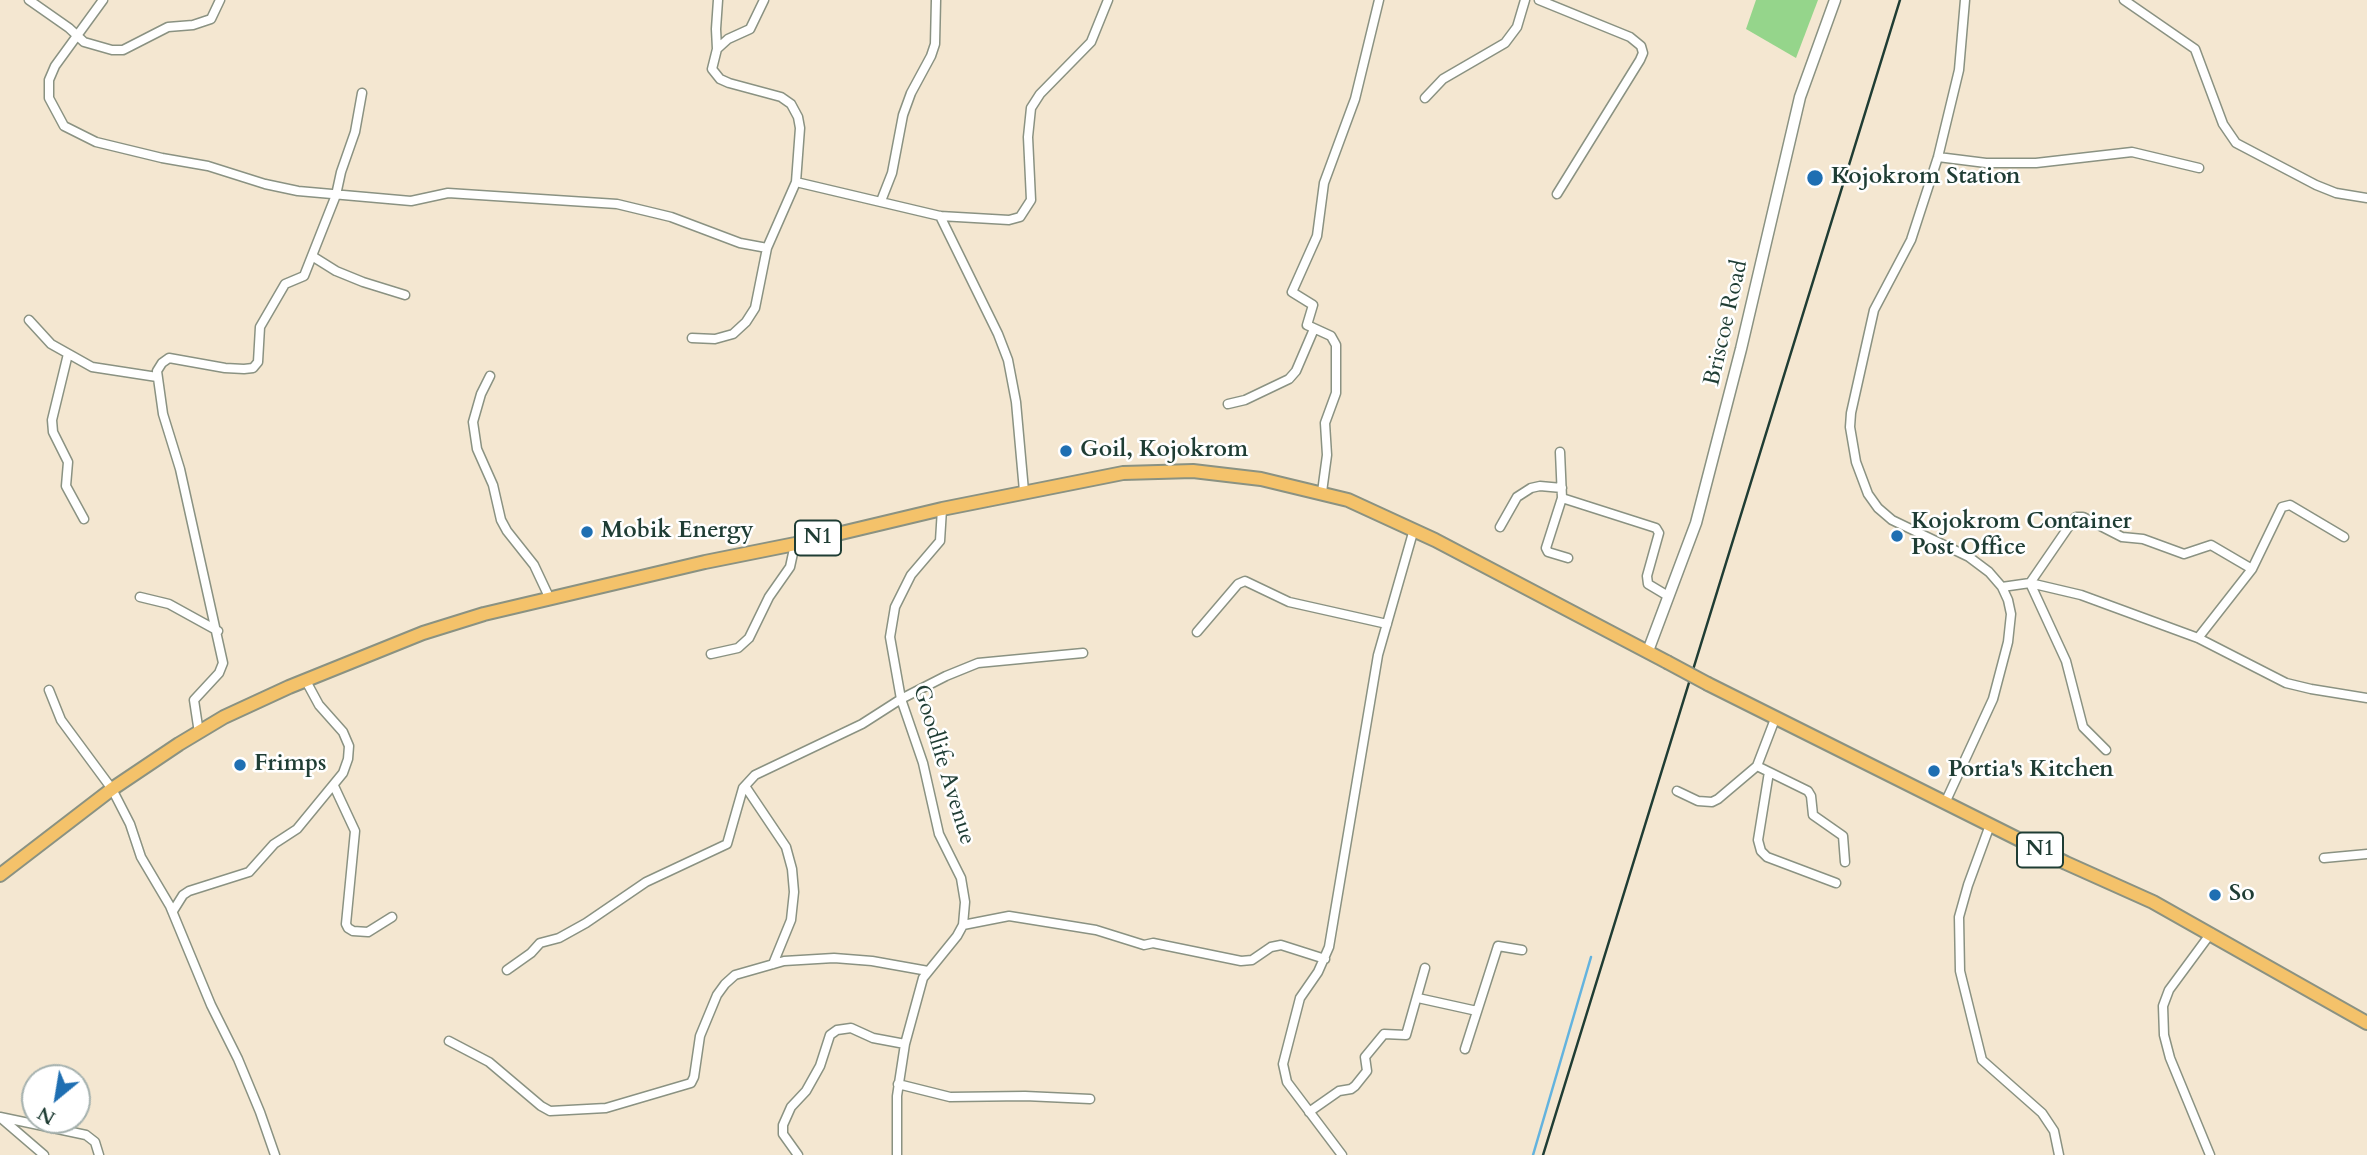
<!DOCTYPE html>
<html>
<head>
<meta charset="utf-8">
<style>
  body { margin:0 }
  #map { position:relative; width:2367px; height:1155px; overflow:hidden; background:#f4e7d1; font-family:Cardo,serif }
  canvas { display:block }
  .north { position:absolute; left:21px; top:1064px; width:70px; height:70px; box-sizing:border-box; background:#fff; border:2px solid #a5b1ae; border-radius:50%; rotate:210deg; font-size:19px; font-weight:700; line-height:28px; text-align:center; color:#1f3d34 }
  .north::after { content:''; display:block; margin:auto; width:24px; height:32px; background:#1f6fb2; clip-path:polygon(50% 0,100% 100%,50% 72%,0 100%) }
</style>
</head>
<body>
<div id="map">
<canvas width="2367" height="1155"></canvas>
<div class="north">N</div>
</div>
<script>
const ctx = document.querySelector('canvas').getContext('2d');
ctx.lineJoin = 'round';
function fillPath(path, color) {
  ctx.fillStyle = color;
  ctx.fill(path, 'evenodd');
}
function toPath(rows) {
  const path = new Path2D();
  for (const r of rows) {
    path.moveTo(r[0], r[1]);
    for (let i = 2; i < r.length; i += 2) path.lineTo(r[i], r[i + 1]);
  }
  return path;
}
function strokePath(path, color, width, dash) {
  ctx.strokeStyle = color;
  ctx.lineWidth = width;
  ctx.lineCap = dash ? 'butt' : 'round';
  ctx.setLineDash(dash || []);
  ctx.stroke(path);
}
function write(font, color, halo, rows, align = 'center') {
  ctx.font = font + ' Cardo,serif';
  ctx.lineWidth = 5;
  ctx.setLineDash([]);
  ctx.textBaseline = 'middle';
  ctx.strokeStyle = halo;
  ctx.fillStyle = color;
  for (const [text, x, y, turn = 0] of rows) {
    ctx.save();
    ctx.translate(x, y);
    ctx.rotate((+turn || 0) * Math.PI / 180);
    ctx.textAlign = isNaN(turn) ? turn : align;
    if (halo) ctx.strokeText(text, 0, 0);
    ctx.fillText(text, 0, 0);
    ctx.restore();
  }
}
fillPath(toPath([
  [1756,0,1818,0,1796,58,1746,29]
]), '#95d58b');
strokePath(toPath([
  [1533,1155,1591,957]
]), '#63b3de', 2.5);
const minor = toPath([
  [29,0,69,28,84,42,112,50,123,50,168,27,193,25,211,19,220,0],
  [103,0,55,66,49,80,49,98,64,126,96,142,162,158,208,166,265,184,298,191,411,201,448,193,617,204,671,217,740,243,767,248],
  [1539,0,1630,37,1641,46,1643,53,1640,60,1557,194],
  [2124,0,2195,49,2223,124,2236,143,2316,185,2336,193,2367,198],
  [717,49,716,29,718,0],
  [1425,98,1443,79,1505,43,1517,27,1525,0],
  [1938,157,1986,163,2036,163,2132,152,2199,168],
  [796,182,940,216,1009,220,1020,217,1031,200,1028,137,1031,108,1040,94,1091,42,1108,0],
  [881,201,892,173,903,115,911,93,931,56,935,44,936,0],
  [940,216,998,334,1008,360,1016,402,1024,491],
  [312,256,336,271,363,282,405,295],
  [29,320,51,344,92,367,157,377],
  [692,338,715,339,733,334,746,322,755,308,767,248,796,182,800,128,798,117,791,104,781,97,729,83,720,79,712,69,717,49,728,39,750,29,764,0],
  [68,354,52,420,53,432,68,462,66,486,84,519],
  [490,376,481,394,473,422,477,449,493,485,501,520,507,531,534,565,550,599],
  [1228,404,1245,400,1289,379,1296,371,1314,329],
  [1560,452,1562,498,1546,548,1548,552,1568,558],
  [1322,492,1327,455,1325,423,1336,393,1336,345,1331,336,1307,325,1313,305,1292,292,1317,236,1324,183,1355,99,1379,0],
  [1562,498,1656,528,1659,533,1647,576,1648,584,1668,596],
  [1500,527,1517,497,1531,488,1540,486,1562,488],
  [2002,587,2030,583,2081,595,2198,638,2286,683,2311,689,2367,698],
  [140,597,169,604,218,631],
  [1197,632,1238,584,1245,581,1289,602,1387,624],
  [2198,638,2252,569,2282,507,2290,505,2344,537],
  [711,654,738,648,749,638,769,597,790,567,795,544],
  [49,690,61,720,112,789,130,824,141,857,170,906,211,1005,238,1059,260,1112,275,1155],
  [199,733,194,700,219,673,223,663,180,469,163,414,157,371,162,363,169,358,225,368,244,369,253,368,258,362,260,327,285,284,304,276,336,195,341,172,355,132,362,93],
  [2106,750,2083,727,2066,661,2030,583,2074,519,2076,517,2083,517,2122,537,2143,539,2184,554,2211,545,2252,569],
  [1757,766,1808,791,1811,796,1813,815,1843,836,1845,862],
  [1769,772,1758,840,1761,851,1767,857,1836,883],
  [334,786,355,831,346,924,348,928,353,931,368,932,392,917],
  [745,786,786,847,792,869,794,892,791,920,773,964],
  [1677,791,1698,801,1712,802,1718,799,1757,766,1775,719],
  [1945,803,1993,699,2008,642,2011,614,2008,600,2002,587,1989,572,1969,557,1892,520,1878,508,1868,494,1856,462,1850,427,1851,413,1874,310,1911,240,1938,157,1959,70,1965,0],
  [1990,825,1968,885,1959,917,1960,971,1982,1060,2042,1113,2054,1131,2059,1155],
  [2324,858,2367,854],
  [173,911,183,895,189,891,249,872,274,844,297,829,343,773,348,759,349,746,343,732,319,705,306,681],
  [963,925,1009,916,1096,930,1144,945,1153,943,1241,961,1252,960,1271,947,1281,945,1325,959],
  [507,970,531,953,540,943,559,938,586,923,646,882,727,844,743,788,755,775,862,724,901,699,946,676,978,663,1083,653],
  [1418,998,1477,1011],
  [449,1041,489,1062,541,1106,550,1111,606,1108,691,1083,694,1077,700,1036,717,995,725,984,735,975,784,961,834,958,872,961,928,971],
  [1465,1049,1498,946,1522,950],
  [898,1084,950,1097,1025,1096,1090,1099],
  [1309,1112,1339,1091,1351,1089,1355,1086,1367,1071,1365,1057,1384,1034,1406,1035,1425,968],
  [0,1117,86,1135,95,1142,99,1155],
  [1,1118,44,1155],
  [798,1155,783,1134,783,1125,791,1107,806,1091,820,1066,830,1035,837,1030,851,1028,873,1038,905,1044],
  [897,1155,897,1096,905,1044,923,978,957,936,963,925,965,902,961,878,939,834,923,763,901,699,890,637,895,607,911,575,940,541,942,509],
  [1342,1155,1287,1082,1283,1064,1300,998,1318,972,1329,947,1378,655,1414,529],
  [2210,1155,2170,1058,2164,1035,2163,1006,2169,990,2211,933]
]);
const tertiary = toPath([
  [1648,651,1696,523,1741,349,1800,97,1835,0]
]);
const trunk = toPath([
  [1708,684,2066,863,2153,902,2367,1023],
  [0,875,112,789,179,744,224,717,289,687,423,633,484,614,705,562,795,544,942,509,1123,473,1193,471,1261,479,1348,500,1435,540,1667,662]
]);
strokePath(minor, '#8a9282', 11);
strokePath(tertiary, '#8a9282', 13);
strokePath(trunk, '#8a9282', 16);
strokePath(minor, '#fff', 8);
strokePath(tertiary, '#fff', 10);
strokePath(trunk, '#f4c26a', 12);
strokePath(toPath([
  [1543,1155,1900,0]
]), '#1f3d34', 2.5);
const trunkBridge = toPath([
  [1667,662,1708,684]
]);
strokePath(trunkBridge, '#8a9282', 16, []);
strokePath(trunkBridge, '#f4c26a', 12);
for (const [x, y, r, color] of [
  [1815,178,9,"#1f6fb2"],
  [1066,451,7,"#1f6fb2"],
  [587,532,7,"#1f6fb2"],
  [1897,536,7,"#1f6fb2"],
  [240,765,7,"#1f6fb2"],
  [1934,771,7,"#1f6fb2"],
  [2215,895,7,"#1f6fb2"]
]) {
  const dot = new Path2D();
  dot.arc(x, y, r, 0, 2 * Math.PI);
  ctx.fillStyle = color;
  ctx.fill(dot);
  strokePath(dot, '#fff', 2.5);
}
for (const [x, y, w] of [
  [818,538,46],
  [2040,850,46]
]) {
  const box = new Path2D();
  box.roundRect(x - w / 2, y - 17.5, w, 35, 5);
  ctx.fillStyle = '#fff';
  ctx.fill(box);
  strokePath(box, '#1f3d34', 2);
}
write('bold 21px', '#1f3d34', null, [
  ["N1",818,538],
  ["N1",2040,850]
]);
write('bold 23px', '#1f3d34', '#fff', [
  ["Kojokrom Station",1831,178],
  ["Goil, Kojokrom",1080,451],
  ["Kojokrom Container",1911,523],
  ["Post Office",1911,549],
  ["Mobik Energy",601,532],
  ["Frimps",254,765],
  ["Portia's Kitchen",1948,771],
  ["So",2229,895]
], 'left');
write('23px', '#1f3d34', '#fff', [
  ["Briscoe Road",1727,323,-77],
  ["Goodlife Avenue",943,765,73]
]);
</script>
</body>
</html>
